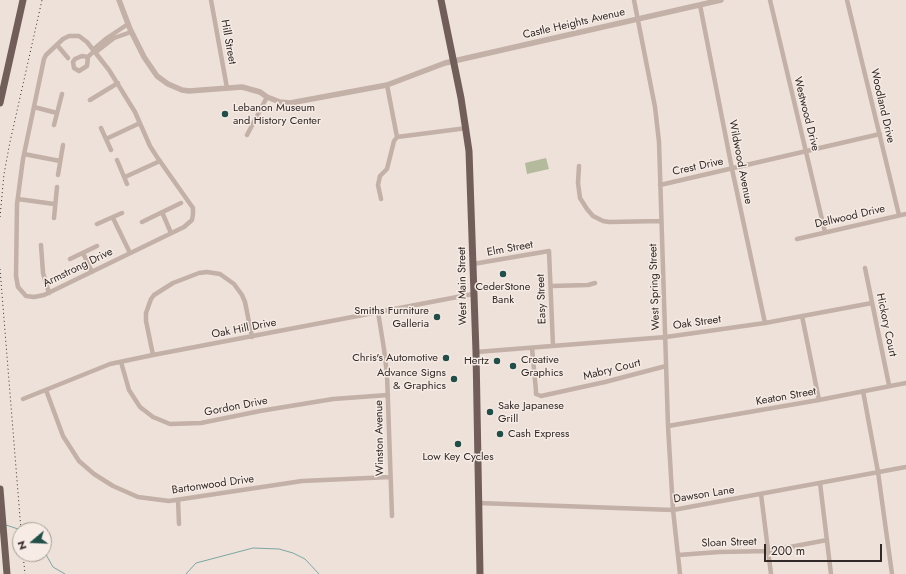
<!DOCTYPE html>
<html>
<head>
<meta charset="utf-8">
<style>
  body { margin:0 }
  #map { position:relative; width:906px; height:574px; overflow:hidden; background:#ede1da; font-family:Jost,sans-serif }
  canvas { display:block }
  .north { position:absolute; left:12px; top:522px; width:40px; height:40px; box-sizing:border-box; background:#f6ece5; border:1px solid #a79e99; border-radius:50%; rotate:251deg; font-size:11px; font-weight:700; line-height:16px; text-align:center; color:#312827 }
  .north::after { content:''; display:block; margin:auto; width:14px; height:18px; background:#224d49; clip-path:polygon(50% 0,100% 100%,50% 72%,0 100%) }
  .scale { position:absolute; left:764px; top:544px; width:118px; height:18px; box-sizing:border-box; border:2px solid #312827; border-top:0; padding-left:5px; font-size:12px; line-height:14px; white-space:nowrap; color:#312827; -webkit-text-stroke:3px #f6ece5; paint-order:stroke }
</style>
</head>
<body>
<div id="map">
<canvas width="906" height="574"></canvas>
<div class="north">N</div>
<div class="scale">200 m</div>
</div>
<script>
const ctx = document.querySelector('canvas').getContext('2d');
ctx.lineJoin = 'round';
function fillPath(path, color) {
  ctx.fillStyle = color;
  ctx.fill(path, 'evenodd');
}
function toPath(rows) {
  const path = new Path2D();
  for (const r of rows) {
    path.moveTo(r[0], r[1]);
    for (let i = 2; i < r.length; i += 2) path.lineTo(r[i], r[i + 1]);
  }
  return path;
}
function strokePath(path, color, width, dash) {
  ctx.strokeStyle = color;
  ctx.lineWidth = width;
  ctx.lineCap = dash ? 'butt' : 'round';
  ctx.setLineDash(dash || []);
  ctx.stroke(path);
}
function write(font, color, halo, rows, align = 'center') {
  ctx.font = font + ' Jost,sans-serif';
  ctx.lineWidth = 3;
  ctx.setLineDash([]);
  ctx.textBaseline = 'middle';
  ctx.strokeStyle = halo;
  ctx.fillStyle = color;
  for (const [text, x, y, turn = 0] of rows) {
    ctx.save();
    ctx.translate(x, y);
    ctx.rotate((+turn || 0) * Math.PI / 180);
    ctx.textAlign = isNaN(turn) ? turn : align;
    if (halo) ctx.strokeText(text, 0, 0);
    ctx.fillText(text, 0, 0);
    ctx.restore();
  }
}
fillPath(toPath([
  [546,158,549,169,527,174,525,163]
]), '#b4ba9c');
strokePath(toPath([
  [6,525,21,530],
  [44,551,53,567,65,574],
  [186,574,196,563,253,548,279,549,293,553,305,559,319,574]
]), '#7da6a2', 1);
strokePath(toPath([
  [211,0,227,88],
  [634,0,655,107,659,142,668,426,673,510,680,574],
  [770,0,825,232],
  [847,0,899,215],
  [700,5,732,169,765,323],
  [69,36,79,36,87,42,109,70,135,112,150,146,157,157,193,208,193,214,192,220,184,227,44,295,34,297,26,296,18,287,16,276,17,204,23,159,44,59,46,55,63,39,69,36],
  [57,45,68,58],
  [94,49,107,38,128,24],
  [96,52,114,38,131,32],
  [88,57,82,56,75,59,73,62,74,68,79,71,87,66,88,57,95,50],
  [90,100,118,83],
  [34,107,57,113],
  [54,125,62,94],
  [101,128,111,150],
  [247,135,267,97],
  [397,137,467,128],
  [106,139,140,123],
  [24,154,60,161],
  [117,160,127,184],
  [579,166,578,183,580,198,587,209,593,216,603,221,609,222,661,221],
  [58,175,63,145],
  [125,177,160,161],
  [660,185,880,134],
  [18,199,54,204],
  [381,199,378,185,380,176,387,169,394,141,397,137,387,85],
  [162,212,171,233],
  [54,218,57,187],
  [113,218,130,253],
  [142,222,181,203],
  [97,224,122,213],
  [797,239,906,214],
  [41,245,43,273,49,293],
  [83,253,92,272],
  [70,259,97,246],
  [473,264,549,251,553,346],
  [865,268,889,385],
  [551,286,588,285,595,283],
  [378,312,384,349,387,374,392,516],
  [802,316,819,400],
  [532,348,536,391,536,394,541,396,605,382,666,366],
  [476,352,666,337,765,323,872,303],
  [153,355,146,321,146,313,151,299,154,295,173,283,199,273,207,272,220,274,234,284,242,295,245,302,252,337],
  [121,362,129,390,140,407,153,417,170,424,201,423,260,411,333,399,388,395],
  [46,390,63,436,79,461,94,474,113,486,138,497,169,501,302,481,390,477],
  [863,391,878,472,892,574],
  [23,399,110,364,153,355,473,294],
  [668,426,819,400,906,383],
  [820,483,831,574],
  [761,494,771,574],
  [178,500,179,524],
  [478,503,673,510,906,467],
  [678,555,719,552,769,551,827,540]
]), '#c3b0a7', 4.5);
strokePath(toPath([
  [119,0,130,29,144,57,157,76,168,84,182,90,189,91,242,87,260,92,267,97,280,102,290,103,387,85,445,63,721,0]
]), '#c3b0a7', 5.5);
strokePath(toPath([
  [441,0,461,98,469,151,476,352,480,574],
  [0,103,23,0],
  [0,489,7,574]
]), '#715e5a', 7);
strokePath(toPath([
  [0,217,4,174,10,142,42,0],
  [0,269,21,530],
  [23,554,25,574]
]), '#312827', 1, [1, 3]);
for (const [x, y, r, color] of [
  [225,114,4,"#224d49"],
  [503,274,4,"#224d49"],
  [437,317,4,"#224d49"],
  [446,358,4,"#224d49"],
  [497,361,4,"#224d49"],
  [513,366,4,"#224d49"],
  [454,379,4,"#224d49"],
  [490,412,4,"#224d49"],
  [500,434,4,"#224d49"],
  [458,444,4,"#224d49"]
]) {
  const dot = new Path2D();
  dot.arc(x, y, r, 0, 2 * Math.PI);
  ctx.fillStyle = color;
  ctx.fill(dot);
  strokePath(dot, '#f6ece5', 1.5);
}
write('11px', '#312827', '#f6ece5', [
  ["Castle Heights Avenue",574,24,-13],
  ["Hill Street",228,42,80],
  ["Woodland Drive",882,106,77],
  ["Westwood Drive",806,114,76],
  ["Wildwood Avenue",740,162,79],
  ["Crest Drive",698,167,-12],
  ["Dellwood Drive",850,217,-13],
  ["Elm Street",510,249,-10],
  ["Armstrong Drive",78,268,-26],
  ["West Main Street",463,286,-91],
  ["West Spring Street",655,287,-92],
  ["Easy Street",542,299,-92],
  ["Oak Street",697,323,-8],
  ["Hickory Court",886,325,78],
  ["Oak Hill Drive",244,329,-11],
  ["Mabry Court",612,370,-14],
  ["Keaton Street",786,397,-10],
  ["Gordon Drive",236,407,-11],
  ["Winston Avenue",380,438,-91],
  ["Bartonwood Drive",213,485,-8],
  ["Dawson Lane",704,495,-9],
  ["Sloan Street",729,543,-2]
]);
write('11px', '#312827', '#f6ece5', [
  ["Lebanon Museum",233,108],
  ["and History Center",233,121],
  ["CederStone",503,287,"center"],
  ["Bank",503,300,"center"],
  ["Smiths Furniture",429,311,"right"],
  ["Galleria",429,324,"right"],
  ["Chris's Automotive",438,358,"right"],
  ["Creative",521,360],
  ["Graphics",521,373],
  ["Hertz",489,361,"right"],
  ["Advance Signs",446,373,"right"],
  ["& Graphics",446,386,"right"],
  ["Sake Japanese",498,406],
  ["Grill",498,419],
  ["Cash Express",508,434],
  ["Low Key Cycles",458,457,"center"]
], 'left');
</script>
</body>
</html>
